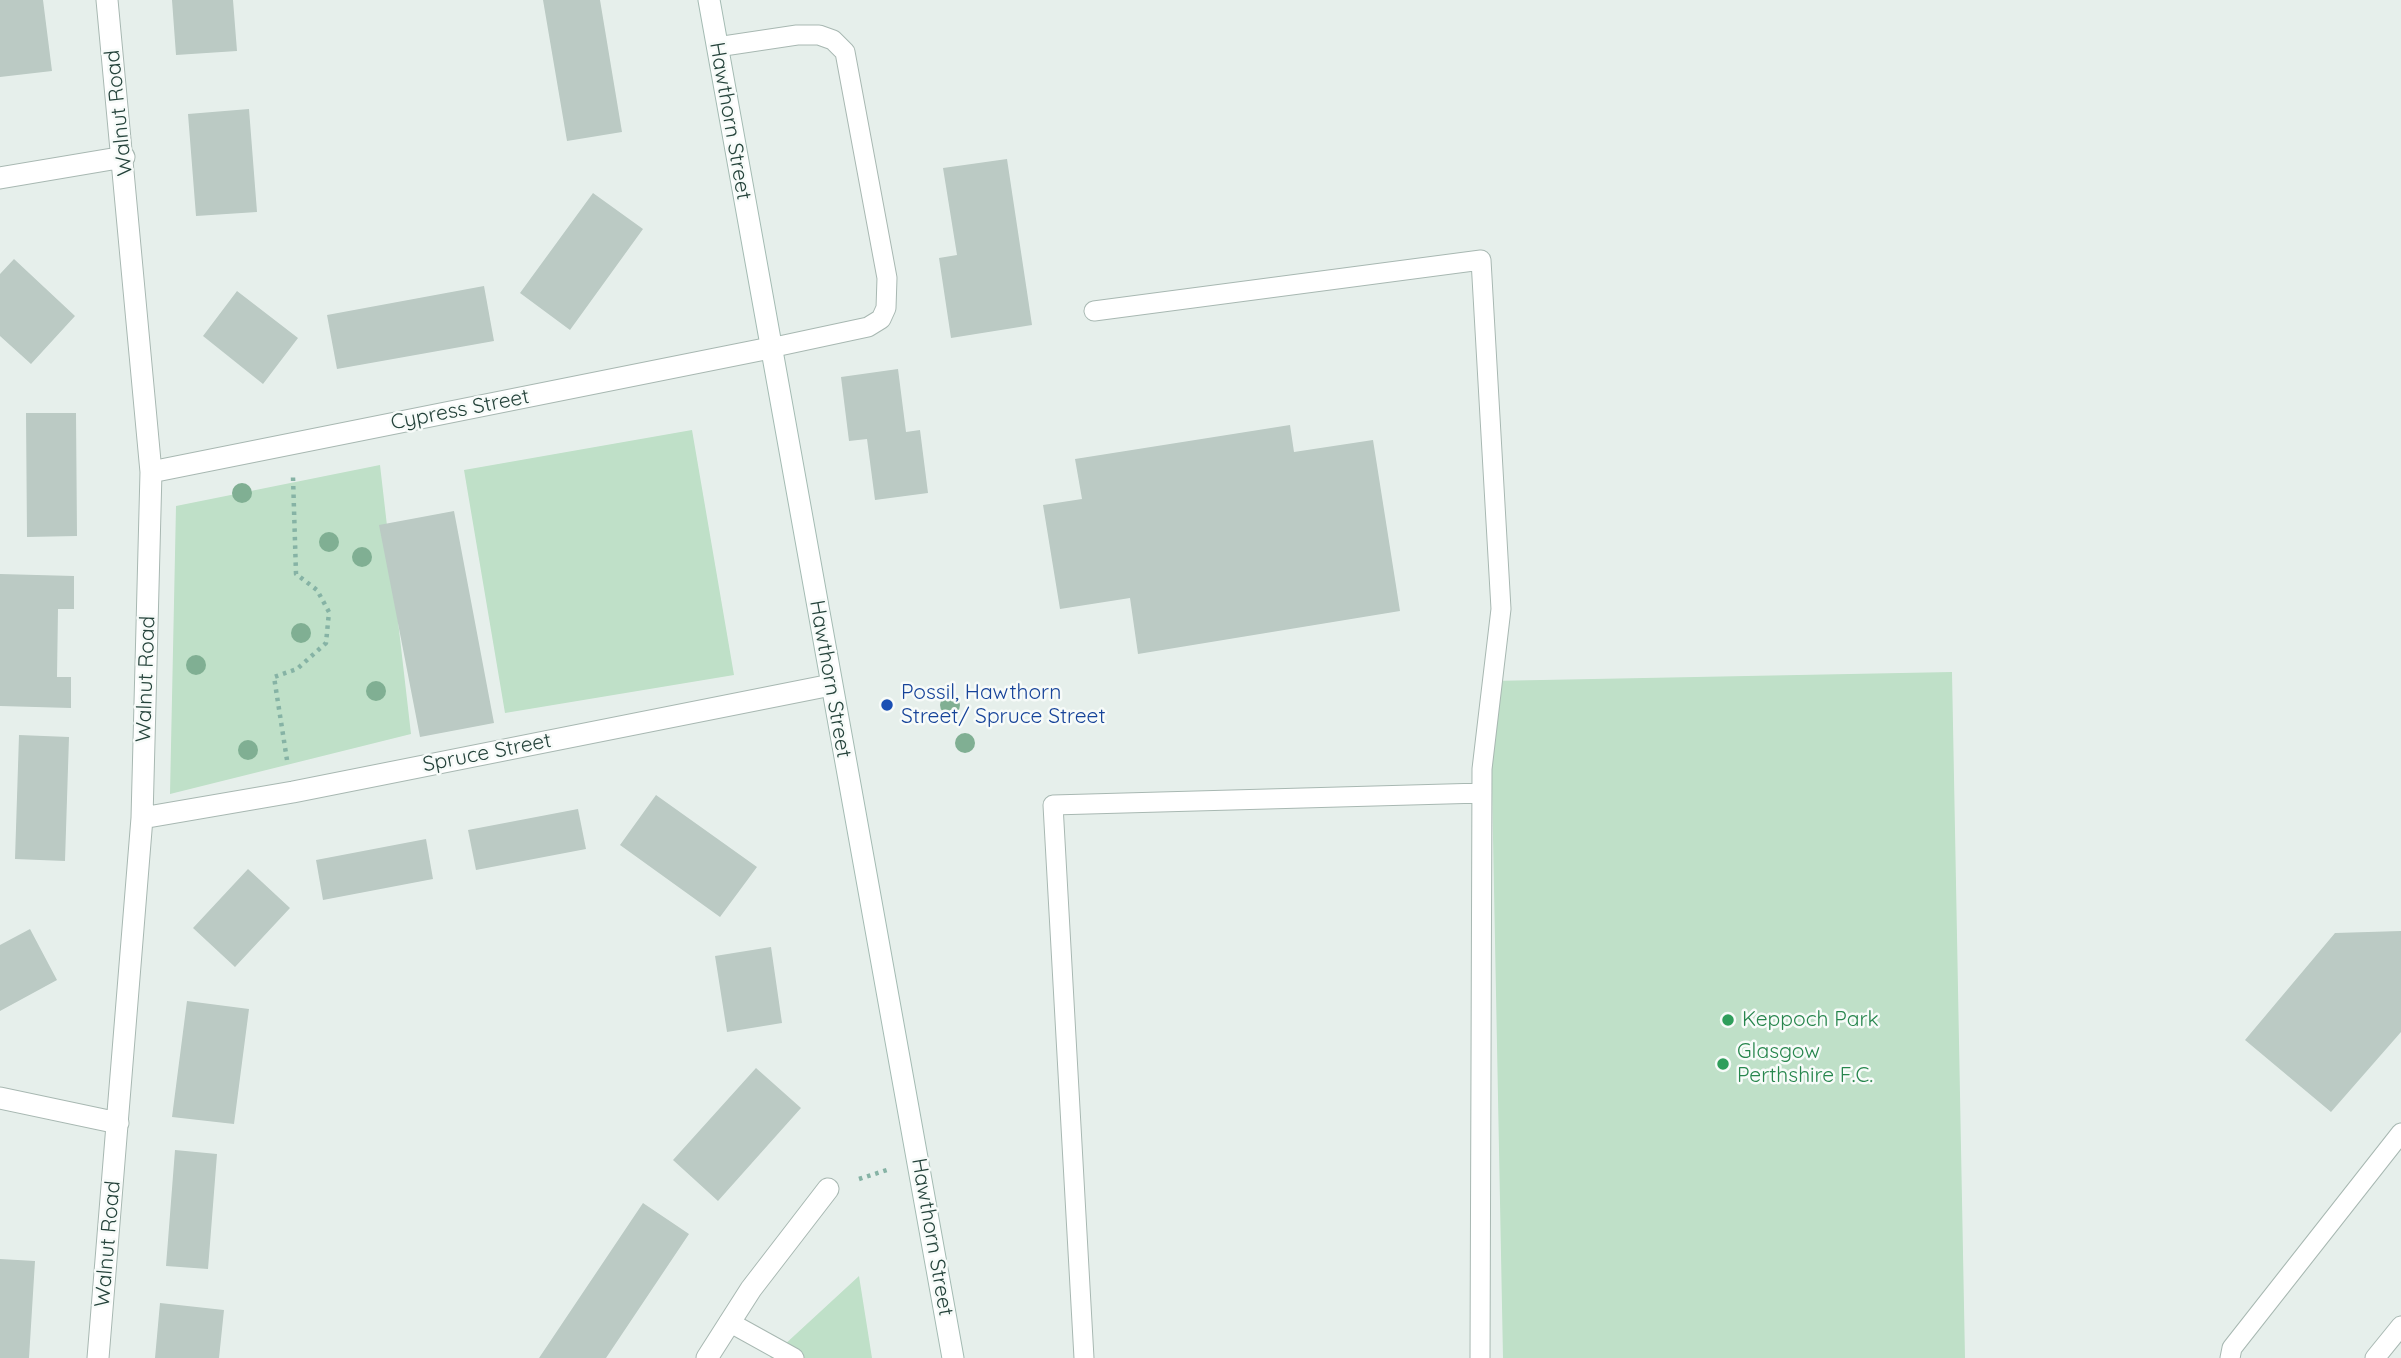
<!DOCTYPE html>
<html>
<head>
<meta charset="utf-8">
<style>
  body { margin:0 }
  canvas { display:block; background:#e6efeb }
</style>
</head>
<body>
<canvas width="2401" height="1358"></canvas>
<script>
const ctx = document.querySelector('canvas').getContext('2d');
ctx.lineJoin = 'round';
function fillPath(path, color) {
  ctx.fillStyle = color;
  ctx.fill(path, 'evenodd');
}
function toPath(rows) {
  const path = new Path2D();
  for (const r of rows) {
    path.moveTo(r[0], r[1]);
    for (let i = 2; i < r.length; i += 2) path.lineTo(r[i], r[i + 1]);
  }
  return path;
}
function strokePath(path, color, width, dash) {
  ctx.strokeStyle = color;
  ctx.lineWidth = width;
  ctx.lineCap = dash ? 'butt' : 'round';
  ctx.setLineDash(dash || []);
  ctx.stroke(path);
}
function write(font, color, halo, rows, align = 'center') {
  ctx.font = font + ' Quicksand,sans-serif';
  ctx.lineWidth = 5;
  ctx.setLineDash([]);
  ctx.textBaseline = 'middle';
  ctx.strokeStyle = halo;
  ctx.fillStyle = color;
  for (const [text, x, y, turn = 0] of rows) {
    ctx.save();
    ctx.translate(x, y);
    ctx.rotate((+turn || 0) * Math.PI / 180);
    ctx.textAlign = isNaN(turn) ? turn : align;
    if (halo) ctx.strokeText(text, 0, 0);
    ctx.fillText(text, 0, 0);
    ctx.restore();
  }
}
fillPath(toPath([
  [692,430,734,675,505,713,464,470],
  [380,465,411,734,170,794,176,506],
  [1952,672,1965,1358,1503,1358,1490,681],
  [859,1276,872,1358,770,1358]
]), '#bfe0c8');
fillPath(toPath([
  [0,0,43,0,52,71,0,77],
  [172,0,233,0,237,51,176,55],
  [543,0,600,0,622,132,567,141],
  [249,109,257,212,196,216,188,114],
  [1007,159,1032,325,951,338,939,258,957,255,943,168],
  [593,193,643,229,570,330,520,293],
  [14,259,75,316,31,364,0,336,0,274],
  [484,286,494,341,337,369,327,315],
  [237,291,298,338,263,384,203,336],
  [898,369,906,432,920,430,928,493,875,500,867,439,849,441,841,377],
  [26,413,76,413,77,536,27,537],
  [1290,425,1294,452,1373,440,1400,611,1138,654,1130,598,1060,609,1043,505,1082,499,1075,459],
  [454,511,494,723,420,737,379,525],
  [0,574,74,576,74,609,58,609,57,677,71,677,71,708,0,706],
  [19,735,69,737,65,861,15,859],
  [656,795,757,867,720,917,620,845],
  [578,809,586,849,476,870,468,830],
  [426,839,433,879,323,900,316,860],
  [248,869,290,908,235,967,193,928],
  [30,929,57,980,0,1011,0,945],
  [2401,931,2401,1032,2331,1112,2245,1040,2335,933],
  [771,947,782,1023,727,1032,715,956],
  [187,1001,249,1009,234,1124,172,1117],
  [756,1068,801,1108,718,1201,673,1160],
  [175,1150,217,1154,208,1269,166,1266],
  [643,1203,689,1234,606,1358,539,1358],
  [0,1259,35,1261,29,1358,0,1358],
  [160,1303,224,1310,219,1358,155,1358]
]), '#bbcac4');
const lane = toPath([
  [717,47,797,35,819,35,833,40,845,52,887,278,886,308,881,319,868,327,770,348],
  [1094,311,1481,260,1501,609,1482,769,1480,1358],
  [729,1322,794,1358],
  [1084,1358,1053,805,1482,793],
  [2230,1358,2232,1348,2401,1133],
  [2375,1358,2401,1326]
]);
const street = toPath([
  [0,178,124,157],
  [151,472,770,348],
  [142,818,293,792,831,685],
  [0,1098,118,1123],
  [98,1358,142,818,151,472,107,0],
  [707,1358,751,1289,828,1189]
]);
const secondary = toPath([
  [709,0,953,1358]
]);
strokePath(lane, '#a8b8b2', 21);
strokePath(street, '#a8b8b2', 23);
strokePath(secondary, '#a4bbb3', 23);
strokePath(toPath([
  [287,760,274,677,297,669,326,643,329,612,317,590,296,574,293,477],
  [859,1179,887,1170]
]), '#86b3a5', 4.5, [3.5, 5]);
strokePath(lane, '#fff', 19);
strokePath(street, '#fff', 21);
strokePath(secondary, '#fff', 21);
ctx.fillStyle = '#80af93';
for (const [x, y] of [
  [242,493],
  [329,542],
  [362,557],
  [301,633],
  [196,665],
  [376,691],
  [950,705],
  [965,743],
  [248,750]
]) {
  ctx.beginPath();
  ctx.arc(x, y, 10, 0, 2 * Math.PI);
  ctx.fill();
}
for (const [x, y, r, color] of [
  [887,705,7,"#1a4fb4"],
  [1728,1020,7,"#2e9e5b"],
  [1723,1064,7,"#2e9e5b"]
]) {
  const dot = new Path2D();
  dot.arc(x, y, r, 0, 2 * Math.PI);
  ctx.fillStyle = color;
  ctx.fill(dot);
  strokePath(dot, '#f7fbf9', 2.5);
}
write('21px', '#24423a', '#f7fbf9', [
  ["Walnut Road",119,113,-96],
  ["Hawthorn Street",730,121,80],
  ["Cypress Street",460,410,-11],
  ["Walnut Road",146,679,-88],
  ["Hawthorn Street",830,679,80],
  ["Spruce Street",487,753,-11],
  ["Hawthorn Street",932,1237,80],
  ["Walnut Road",108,1244,-85]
]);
write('21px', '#164399', '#f7fbf9', [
  ["Possil, Hawthorn",901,693],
  ["Street/ Spruce Street",901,717]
], 'left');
write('21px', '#27864d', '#f7fbf9', [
  ["Keppoch Park",1742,1020],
  ["Glasgow",1737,1052],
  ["Perthshire F.C.",1737,1076]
], 'left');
</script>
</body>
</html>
